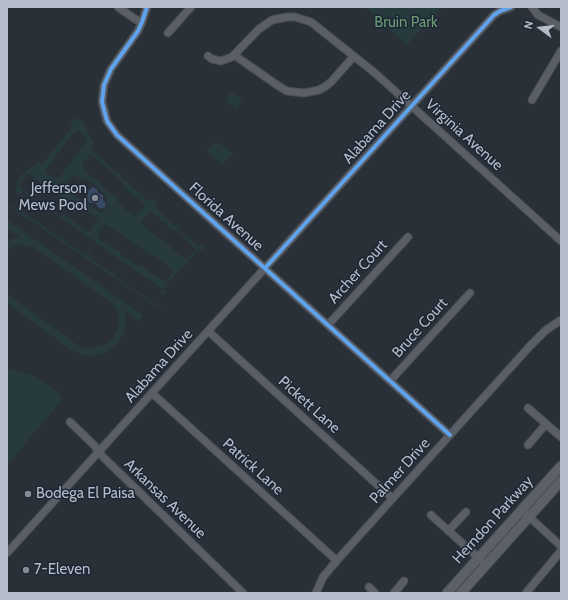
<!DOCTYPE html>
<html>
<head>
<meta charset="utf-8">
<style>
  body { margin:0 }
  #map { position:relative; width:568px; height:600px; overflow:hidden; background:#2a3038; font-family:Cabin,sans-serif }
  canvas { display:block }
  .frame { position:absolute; inset:0; border:8px solid #b4bcc9; pointer-events:none }
  .north { position:absolute; left:520px; top:8px; width:40px; height:40px; -webkit-text-stroke:3px #1d2633; paint-order:stroke; rotate:285deg; font-size:11px; font-weight:700; line-height:16px; text-align:center; color:#b4bcc9 }
  .north::after { content:''; display:block; margin:auto; width:14px; height:18px; background:#b4bcc9; clip-path:polygon(50% 0,100% 100%,50% 72%,0 100%) }
</style>
</head>
<body>
<div id="map">
<canvas width="568" height="600"></canvas>
<div class="frame"></div>
<div class="north">N</div>
</div>
<script>
const ctx = document.querySelector('canvas').getContext('2d');
ctx.lineJoin = 'round';
function fillPath(path, color) {
  ctx.fillStyle = color;
  ctx.fill(path, 'evenodd');
}
function toPath(rows) {
  const path = new Path2D();
  for (const r of rows) {
    path.moveTo(r[0], r[1]);
    for (let i = 2; i < r.length; i += 2) path.lineTo(r[i], r[i + 1]);
  }
  return path;
}
function strokePath(path, color, width, dash) {
  ctx.strokeStyle = color;
  ctx.lineWidth = width;
  ctx.lineCap = dash ? 'butt' : 'round';
  ctx.setLineDash(dash || []);
  ctx.stroke(path);
}
function write(font, color, halo, rows, align = 'center') {
  ctx.font = font + ' Cabin,sans-serif';
  ctx.lineWidth = 3;
  ctx.setLineDash([]);
  ctx.textBaseline = 'middle';
  ctx.strokeStyle = halo;
  ctx.fillStyle = color;
  for (const [text, x, y, turn = 0] of rows) {
    ctx.save();
    ctx.translate(x, y);
    ctx.rotate((+turn || 0) * Math.PI / 180);
    ctx.textAlign = isNaN(turn) ? turn : align;
    if (halo) ctx.strokeText(text, 0, 0);
    ctx.fillText(text, 0, 0);
    ctx.restore();
  }
}
fillPath(toPath([
  [365,7,442,7,407,45],
  [231,92,243,100,236,108,225,101],
  [74,119,79,119,83,122,94,143,90,147,98,156,117,173,121,171,119,175,148,201,153,198,157,203,154,206,176,227,181,224,178,229,199,247,202,244,204,246,203,251,199,249,163,288,166,292,164,293,160,293,162,289,22,191,19,195,16,192,17,183,21,175,39,162,42,165,72,126,70,122],
  [77,130,88,138,60,177,59,176,56,180,45,171,73,133,74,134],
  [90,155,94,158,95,157,101,163,100,164,103,164,117,177,116,178,119,179,124,184,124,185,127,188,126,189,134,195,133,196,135,197,136,196,142,202,145,206,135,216,131,214,118,202,118,198,114,195,113,196,100,184,101,183,98,180,97,181,84,169,85,168,81,165],
  [27,174,32,176,71,204,72,202,79,206,98,219,90,232,85,230,64,214,63,216,60,216,54,211,54,210,52,210,38,199,38,200,31,196,30,193,29,194,23,190,19,186],
  [73,175,82,180,84,177,97,186,106,196,108,207,102,213,75,196,77,191,68,188,66,186],
  [151,211,161,219,160,221,162,222,163,221,169,226,168,227,172,230,173,229,176,232,177,231,196,249,186,260,181,255,180,256,163,239,162,241,158,238,144,226,141,222],
  [104,224,109,227,109,226,124,236,148,254,149,253,152,256,153,255,168,265,167,267,173,271,166,282,151,273,141,265,140,266,135,264,121,254,121,253,100,240,100,238,97,235],
  [216,141,233,153,222,164,207,151],
  [13,205,85,255,88,252,89,252,90,253,89,257,113,274,117,271,115,276,161,308,161,310,11,207],
  [7,220,143,315,139,321,124,309,126,318,125,327,124,333,116,345,104,354,93,356,85,355,79,354,71,350,7,303,7,294,78,345,84,348,99,347,108,343,112,339,118,328,119,321,118,313,111,302,33,247,21,244,7,249,7,240,20,237,7,228],
  [7,368,29,374,42,381,59,393,62,400,7,465]
]), '#273a3e');
fillPath(toPath([
  [93,187,97,189,98,193,103,195,103,200,106,204,105,207,100,209,95,203,90,203,88,201,87,198,89,190]
]), '#384963');
const minor = toPath([
  [118,7,135,19,142,22],
  [147,7,142,22,138,31,111,69,104,85,102,102,107,121,117,135,159,173,450,435],
  [532,7,538,15,561,27],
  [168,33,191,7],
  [234,55,280,87,287,91,304,93,319,90,326,86,331,82,354,56],
  [208,56,212,59,221,61,232,57,259,29,272,20,287,17,295,17,311,22,375,73,561,241],
  [532,100,561,51],
  [328,325,408,237],
  [208,331,392,498],
  [390,381,470,293],
  [152,393,336,560],
  [528,408,561,437],
  [70,422,95,446,98,452,243,593],
  [528,445,546,424],
  [526,514,561,546],
  [431,515,482,561],
  [448,531,466,512],
  [7,553,494,15,500,11,511,7],
  [369,587,375,593],
  [316,593,323,577,340,557,530,346,546,330,561,320],
  [394,593,404,581],
  [526,593,561,551]
]);
const major = toPath([
  [447,593,561,466],
  [461,593,561,481]
]);
strokePath(minor, '#484c53', 9);
strokePath(major, '#484c55', 11);
strokePath(minor, '#5a5e66', 7);
strokePath(major, '#5c6168', 9);
strokePath(toPath([
  [147,7,142,22,138,31,111,69,104,85,102,102,107,121,117,135,159,173,450,435],
  [265,268,494,15,500,11,511,7]
]), '#60a3ed', 4);
for (const [x, y, r, color] of [
  [95,198,4,"#848b96"],
  [28,494,4,"#848b96"],
  [26,570,4,"#848b96"]
]) {
  const dot = new Path2D();
  dot.arc(x, y, r, 0, 2 * Math.PI);
  ctx.fillStyle = color;
  ctx.fill(dot);
  strokePath(dot, '#1d2633', 1.5);
}
write('15px', '#6b9a76', '#1d2633', [
  ["Bruin Park",406,23]
]);
write('15px', '#b4bcc9', '#1d2633', [
  ["Alabama Drive",377,127,-48],
  ["Virginia Avenue",464,135,42],
  ["Florida Avenue",226,217,42],
  ["Archer Court",358,272,-48],
  ["Bruce Court",420,328,-48],
  ["Alabama Drive",159,366,-48],
  ["Pickett Lane",309,405,42],
  ["Patrick Lane",253,467,42],
  ["Palmer Drive",400,471,-48],
  ["Arkansas Avenue",165,499,44],
  ["Herndon Parkway",493,520,-48]
]);
write('15px', '#b4bcc9', '#1d2633', [
  ["Jefferson",87,189,"right"],
  ["Mews Pool",87,206,"right"],
  ["Bodega El Paisa",36,494],
  ["7-Eleven",34,570]
], 'left');
</script>
</body>
</html>
